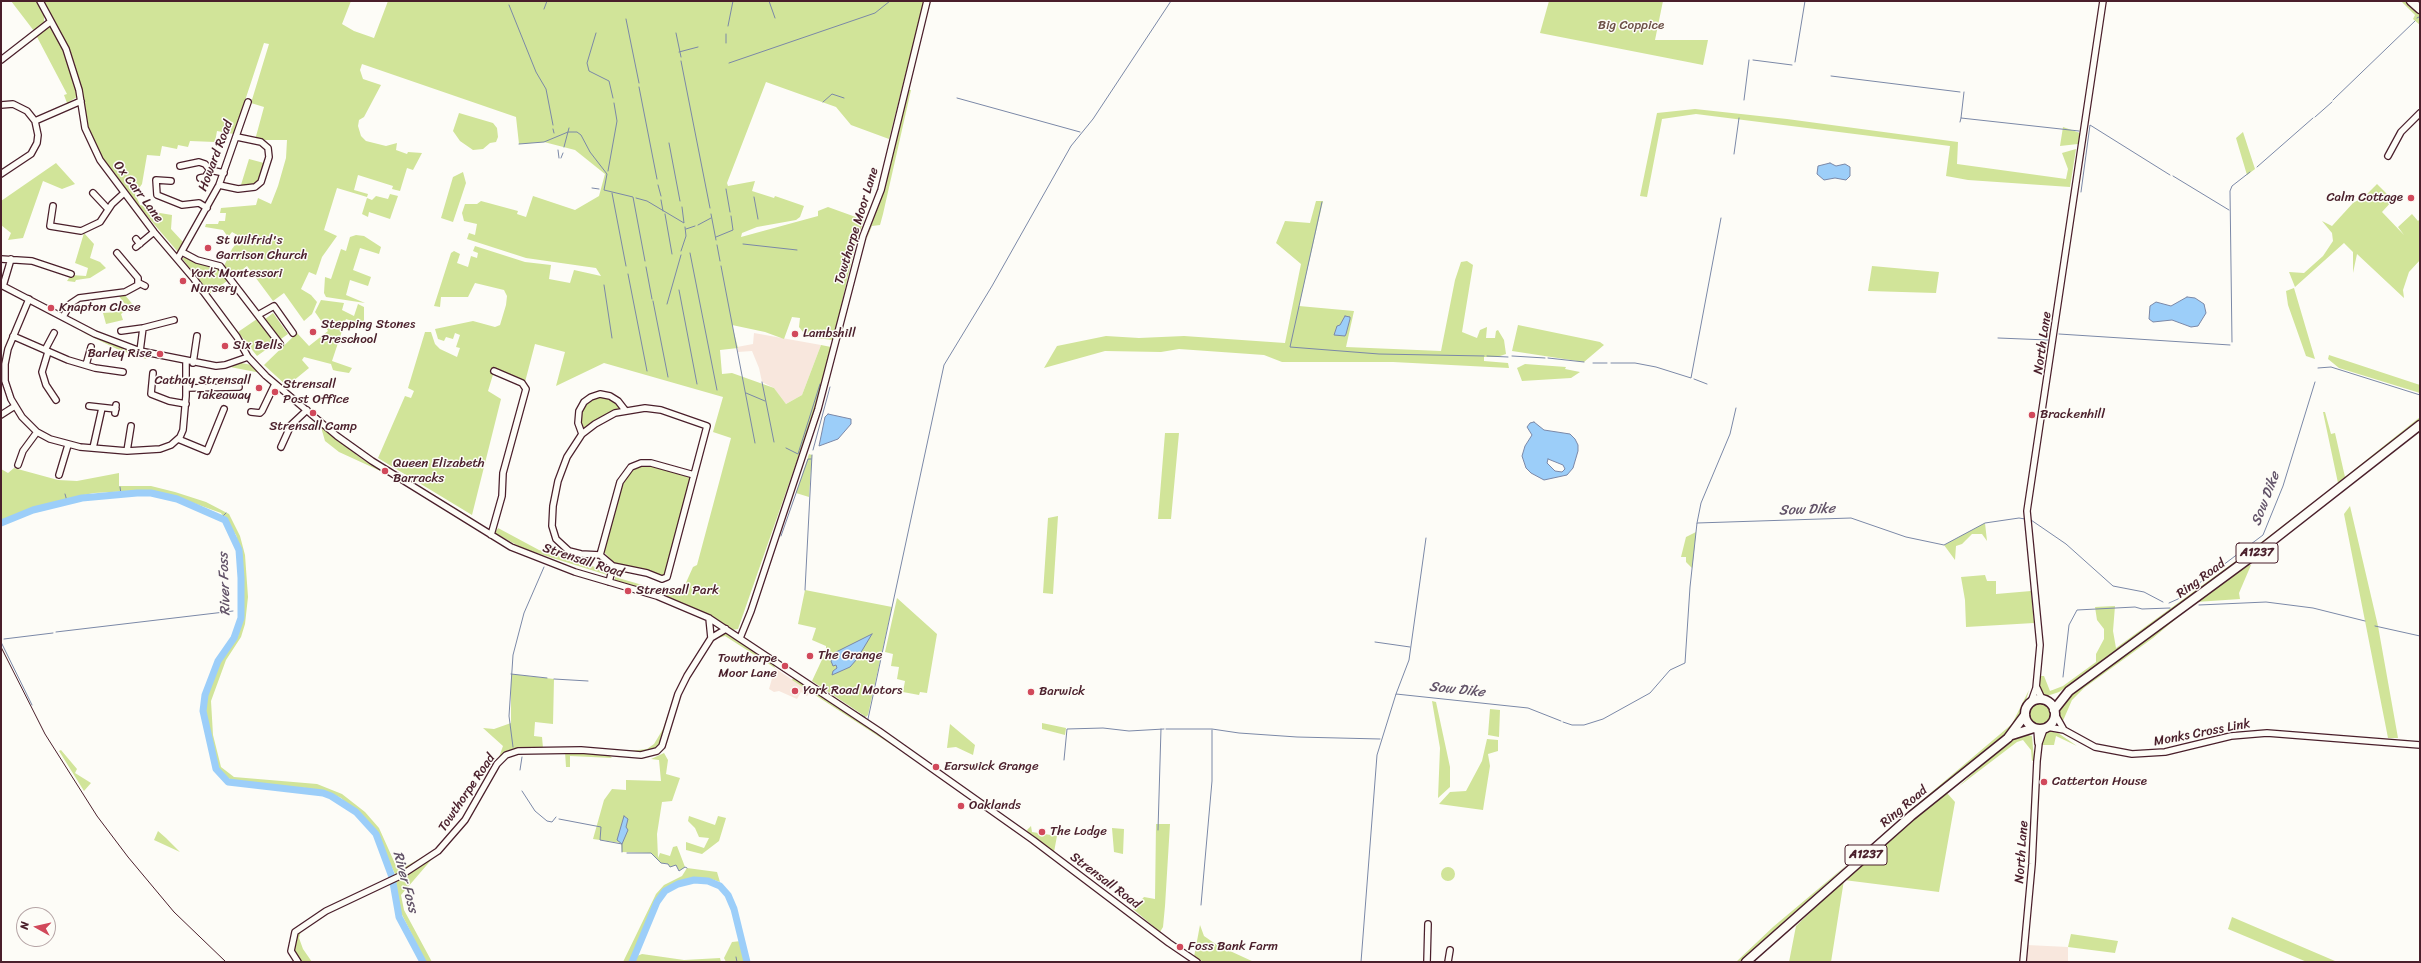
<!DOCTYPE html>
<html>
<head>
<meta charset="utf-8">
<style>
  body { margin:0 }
  #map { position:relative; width:2421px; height:963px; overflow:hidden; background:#fdfcf7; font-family:Sriracha,sans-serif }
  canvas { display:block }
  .frame { position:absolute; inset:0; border:2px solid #4a1f2b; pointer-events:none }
  .north { position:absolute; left:16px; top:907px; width:40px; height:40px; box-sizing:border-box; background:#fdfcf7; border:1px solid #b5a4a5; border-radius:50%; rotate:278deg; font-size:11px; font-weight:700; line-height:16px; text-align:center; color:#4a1f2b }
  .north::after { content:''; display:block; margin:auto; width:14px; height:18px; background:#d1495b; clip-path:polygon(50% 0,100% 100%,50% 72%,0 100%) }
</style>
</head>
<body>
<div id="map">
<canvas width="2421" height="963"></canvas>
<div class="frame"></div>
<div class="north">N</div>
</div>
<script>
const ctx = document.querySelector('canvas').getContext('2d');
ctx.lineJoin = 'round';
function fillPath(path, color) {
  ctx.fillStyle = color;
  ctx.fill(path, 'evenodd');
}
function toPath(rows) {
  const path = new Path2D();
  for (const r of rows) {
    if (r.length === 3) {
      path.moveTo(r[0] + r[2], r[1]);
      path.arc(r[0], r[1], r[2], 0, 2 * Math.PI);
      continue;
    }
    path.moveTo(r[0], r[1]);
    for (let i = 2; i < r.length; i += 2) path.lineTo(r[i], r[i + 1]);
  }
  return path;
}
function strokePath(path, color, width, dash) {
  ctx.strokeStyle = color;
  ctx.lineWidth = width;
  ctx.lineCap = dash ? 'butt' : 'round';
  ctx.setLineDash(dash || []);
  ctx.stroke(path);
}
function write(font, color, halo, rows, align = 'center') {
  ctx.font = font + ' Sriracha,sans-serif';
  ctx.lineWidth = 3;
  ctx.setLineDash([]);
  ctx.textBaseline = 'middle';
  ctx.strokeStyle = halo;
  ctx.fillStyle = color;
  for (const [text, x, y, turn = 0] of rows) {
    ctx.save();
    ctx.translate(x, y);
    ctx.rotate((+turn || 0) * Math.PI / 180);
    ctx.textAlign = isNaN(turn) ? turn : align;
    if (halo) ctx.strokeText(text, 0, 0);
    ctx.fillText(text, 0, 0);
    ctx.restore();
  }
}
fillPath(toPath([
  [754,333,821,345,802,395,786,404,774,388,762,382,759,368,752,351,738,352,737,347,753,344],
  [775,668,810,692,807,696,801,692,797,699,779,691,774,692,769,689],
  [2027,945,2068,947,2068,962,2026,961]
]), '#f8e7dd');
fillPath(toPath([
  [11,1,37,1,44,13,44,23,34,31],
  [44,1,351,1,342,24,354,31,374,38,388,1,924,1,889,139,851,125,836,107,766,82,727,183,728,186,755,181,752,191,774,198,775,196,804,206,800,217,796,220,757,227,742,233,741,237,818,216,818,211,828,207,864,220,855,246,833,340,807,337,799,327,800,318,792,317,784,339,765,332,732,325,738,348,720,350,722,374,732,373,774,388,786,404,802,395,821,345,831,347,815,409,738,629,732,630,615,580,615,577,680,596,693,567,697,565,731,438,713,432,723,397,604,363,556,386,565,352,535,344,525,382,495,368,488,391,501,399,472,515,378,458,405,396,411,398,414,391,408,388,425,332,431,332,435,344,440,349,457,357,460,348,456,347,460,335,455,333,453,339,446,337,444,341,438,339,435,329,473,321,495,327,500,325,506,305,507,296,504,290,475,283,468,297,441,297,440,307,434,306,451,253,454,251,460,254,457,263,468,267,471,256,477,258,478,253,473,251,475,246,525,262,551,265,549,279,570,283,574,270,601,276,596,268,526,258,467,239,469,233,475,235,477,224,464,221,462,213,465,204,477,204,481,201,518,211,517,214,526,217,533,196,575,210,599,196,605,174,575,150,544,142,519,144,516,117,362,64,360,70,363,79,381,85,364,117,359,120,358,126,361,136,366,141,386,146,397,143,396,150,407,154,408,152,422,153,413,170,407,168,400,191,392,189,393,186,358,175,354,190,368,194,367,197,337,188,324,230,337,236,322,257,316,275,309,272,301,289,311,295,317,302,312,314,304,321,284,293,273,301,247,266,234,276,224,266,232,249,241,237,232,232,228,237,223,230,205,227,206,224,218,224,219,221,225,221,226,213,220,213,221,208,256,205,258,198,271,204,278,186,286,158,287,140,255,140,264,107,251,103,269,44,264,43,234,134,217,131,215,142,190,141,188,147,178,145,177,149,162,146,160,156,147,155,142,184,135,194,140,205,154,208,154,212,172,215,171,229,183,242,178,252,141,209,134,203,98,152,88,131,81,87,74,62],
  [1549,1,1663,1,1655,40,1708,40,1703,65,1540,33],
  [2401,1,2408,1,2420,13,2420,25,2413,19,2415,15],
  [49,27,52,28,60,42,71,67,77,90,77,97,67,103,64,95,67,94,36,35],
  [908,90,911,90,883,214,880,225,872,226,865,243,883,191],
  [1695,109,1787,119,1958,142,1957,164,2066,179,2068,169,2062,153,2076,149,2070,187,1968,180,1946,176,1950,146,1696,114,1662,119,1647,197,1640,196,1657,113],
  [459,113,493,123,497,128,498,137,496,142,490,143,483,149,473,150,460,141,453,131],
  [2063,127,2080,133,2078,144,2060,146],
  [2243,132,2255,169,2247,175,2236,138],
  [249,159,264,163,258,183,240,188],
  [56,163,75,184,62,189,43,181,23,238,8,240,11,233,1,225,1,201],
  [463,172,466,183,453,222,441,218,453,177],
  [2377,184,2393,200,2382,212,2404,235,2398,227,2412,214,2418,221,2420,219,2420,260,2409,272,2403,290,2404,298,2357,254,2353,273,2353,252,2344,243,2295,287,2289,272,2304,273,2323,256,2333,241,2332,233,2322,221,2332,226,2353,203,2365,196],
  [390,194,398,196,390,219,369,212,368,217,362,214,367,198,372,200,376,196,388,199],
  [1316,201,1323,201,1299,306,1354,311,1346,347,1441,351,1455,280,1461,262,1467,261,1473,265,1462,332,1477,338,1480,330,1487,327,1486,338,1495,338,1496,331,1498,330,1504,340,1506,354,1497,357,1484,357,1484,361,1508,363,1509,368,1393,362,1282,362,1264,355,1179,349,1161,352,1105,351,1044,368,1057,346,1106,336,1139,338,1184,336,1285,343,1301,264,1276,243,1285,221,1310,223],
  [84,233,94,244,90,258,100,262,106,268,90,278,76,280,75,282,67,281,71,275,86,276,88,268,75,263],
  [356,235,364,236,381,247,379,254,360,248,353,270,371,277,368,286,350,280,346,295,365,303,326,297,324,293,325,277,331,279,341,249,346,251,350,237],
  [186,257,217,268,227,281,209,294,182,258],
  [1872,266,1939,272,1936,293,1868,291],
  [2294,288,2315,359,2306,356,2288,305,2286,291],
  [124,294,135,307,130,307,121,314,123,320,106,324,103,313,117,312,125,304,118,295],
  [321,300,344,303,342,310,354,316,358,304,364,307,364,325,346,319,332,361,352,368,349,373,337,371,333,370,331,364,304,357,302,360,309,368,287,386,264,365,297,333,309,346,328,331,315,312],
  [273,313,288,334,257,356,238,332,257,319,260,323],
  [1518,325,1600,342,1604,345,1584,362,1512,351],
  [82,332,147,356,146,359,117,349],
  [2329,355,2420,385,2420,393,2339,368,2328,359],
  [241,363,252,365,261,373,230,367],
  [1525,364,1566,367,1565,369,1580,372,1571,378,1522,381,1517,368],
  [597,397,611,399,620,404,620,408,586,429,580,428,579,420,585,403],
  [2323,412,2325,412,2331,434,2335,433,2345,477,2420,417,2420,420,2314,505,2083,676,2059,692,2044,697,2040,694,2038,679,2040,676,2044,676,2050,691,2063,686,2096,662,2096,654,2104,639,2104,629,2097,620,2095,607,2115,606,2113,631,2116,648,2255,547,2338,483],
  [321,427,362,459,387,474,339,452,325,441],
  [1165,433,1179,433,1171,519,1158,519],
  [809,454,812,455,809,497,796,493],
  [648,465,691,477,666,575,664,577,615,564,604,552,622,483,634,468],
  [14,468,58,480,77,481,119,473,119,486,151,486,175,492,206,502,229,514,240,536,245,555,248,597,245,624,241,637,226,660,211,701,213,735,221,767,234,777,317,784,342,794,365,812,379,828,397,868,403,868,424,856,421,860,409,869,395,874,372,826,341,798,330,793,306,788,238,783,224,776,217,768,205,713,205,705,216,667,238,636,242,623,242,607,240,549,236,535,221,513,174,496,152,491,130,491,94,493,69,498,1,520,1,469,8,473],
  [2350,506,2378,626,2398,738,2388,738,2344,514],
  [1058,516,1053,594,1043,593,1048,518],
  [1985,523,1987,541,1982,534,1972,534,1962,544,1956,546,1955,560,1944,545],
  [498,528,539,550,605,570,607,575,524,549,495,533],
  [1696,532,1693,561,1692,568,1686,562,1686,557,1681,557,1686,537],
  [2248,565,2251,565,2239,593,2240,599,2196,602,2153,638,2084,688,2072,700,2062,723,2057,713,2059,707,2077,688,2204,595,2227,581],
  [1985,575,1987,581,1996,581,1996,594,2031,591,2034,623,1966,627,1965,600,1961,577],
  [805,590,892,607,868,715,866,717,812,681,826,651,826,646,812,640,816,628,798,624],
  [897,598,937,634,927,693,920,692,919,695,903,692,905,681,897,679,899,667,891,666,893,654,885,652],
  [723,632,727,633,773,662,775,668,725,636,715,639,711,645,715,637],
  [511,674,554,679,553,724,535,722,534,736,542,737,543,748,521,749,498,760,503,746,483,728,494,729,511,723],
  [794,676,848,713,898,749,792,680],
  [2029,690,2021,718,2011,731,1902,820,1901,818,2012,724],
  [1432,701,1436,702,1450,767,1450,787,1438,798,1440,748],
  [2039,715,12],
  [1490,709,1500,710,1499,737,1488,735],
  [669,711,662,743,657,750,641,753,629,751,647,749,654,744,663,729],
  [1042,723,1066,728,1065,735,1042,729],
  [950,724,975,745,973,755,956,747,947,748],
  [2048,731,2058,733,2077,746,2056,736,2054,745,2041,745,2044,733],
  [2024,734,2032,736,2034,760,2032,761,2031,750,2023,740,2017,742,1958,787,2005,744],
  [1487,739,1498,740,1498,751,1488,754,1490,766,1483,810,1439,804,1450,792,1466,791,1482,761],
  [61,750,77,769,75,773,91,783,84,791,59,751],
  [565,752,609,755,612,758,570,756,570,767,566,767],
  [664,753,668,760,666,774,680,778,672,801,662,802,657,834,658,858,660,853,670,856,673,847,677,846,685,867,679,871,676,865,670,867,668,864,661,863,651,853,622,852,621,843,593,839,604,800,612,789,626,790,626,780,661,781,659,760,651,759],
  [1947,793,1955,802,1939,892,1844,880,1831,962,1789,962,1796,926,1844,880,1906,826],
  [689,816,715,825,718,816,726,818,719,841,702,854,686,850,686,842,704,848,709,838,699,837,695,828,688,821],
  [1156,824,1170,824,1165,906,1163,927,1160,932,1133,909,1144,897,1155,899],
  [1031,826,1032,832,1057,836,1054,852,1028,832,1027,830],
  [1112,828,1124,829,1123,854,1114,852],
  [158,831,166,838,180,852,154,840],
  [432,859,401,895,404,910,432,962,426,962,399,909,395,883],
  [1849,863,1741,962,1736,962,1773,927],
  [1448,874,7],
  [687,868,717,872,720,882,708,878,693,878,674,883,666,888,649,916,630,962,623,962,656,894,664,885,682,876],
  [2232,917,2335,961,2335,962,2307,962,2228,929],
  [1200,925,1204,936,1217,945,1254,962,1204,962,1194,957],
  [301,931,299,938,303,949,312,962,302,962,293,948,296,933],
  [2071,934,2118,941,2115,953,2068,947],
  [741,941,745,962,726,962,724,958,732,942],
  [642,954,684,960,720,958,721,962,634,962,637,956]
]), '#d1e499');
const water = toPath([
  [1830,163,1836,166,1845,164,1850,167,1850,176,1846,180,1835,178,1824,180,1817,174,1818,166,1830,163],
  [2187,297,2195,298,2204,304,2206,313,2198,326,2191,327,2172,320,2153,322,2149,319,2150,306,2156,302,2171,306,2187,297],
  [1345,316,1350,317,1350,319,1346,334,1345,336,1334,335,1337,326,1340,325,1345,316],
  [828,414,851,419,851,424,838,439,819,446,825,417,828,414],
  [1534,422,1544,430,1570,434,1575,439,1578,445,1578,451,1573,468,1567,475,1544,480,1531,473,1526,468,1522,456,1525,446,1532,435,1527,427,1530,423,1534,422],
  [1548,459,1563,465,1565,469,1562,472,1555,471,1547,463,1548,459],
  [872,634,857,659,850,667,832,675,833,671,837,668,836,665,833,666,831,661,834,653,872,634],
  [624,816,628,819,626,827,628,830,622,844,617,840,624,816]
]);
fillPath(water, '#9ccef9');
strokePath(water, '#7b88a7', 1);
strokePath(toPath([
  [769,1,775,18],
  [509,5,536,72,546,89,553,125],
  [544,9,547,1],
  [2105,9,2106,1],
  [2417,18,2419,17],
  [626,19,639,83],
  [728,26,733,1],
  [596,33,587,63,589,71,609,81,613,98],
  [676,33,681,57],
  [726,34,726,43],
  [679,52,698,47],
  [1753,60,1792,65],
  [681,61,710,208],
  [1795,62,1805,1],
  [729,63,875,13,890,1],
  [1831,76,1960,92],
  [639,87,657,179],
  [1964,92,1961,118,2079,131],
  [957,98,1080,132],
  [1744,100,1749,60],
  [2333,100,2415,21],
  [823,102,832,94,844,98],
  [2315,117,2332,102],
  [1960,122,1961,118],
  [553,129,554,133],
  [669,143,680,201],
  [519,144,544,142,568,132,577,132,581,135,590,152,607,174,604,190,633,197,645,261],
  [564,147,569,128],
  [558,150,559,158],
  [1734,154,1739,118],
  [561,158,563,153],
  [2257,167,2313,118],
  [608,171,617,121,614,103],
  [2173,176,2229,210],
  [658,185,661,196],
  [592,188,599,189],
  [726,189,730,212],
  [2081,192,2090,125,2170,175],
  [612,193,626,266],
  [754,197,758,219],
  [636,198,647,201,684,223,682,207],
  [661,200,663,211],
  [1322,202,1290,347,1379,354,1484,356],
  [665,214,672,254],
  [711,214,716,240],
  [698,225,711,218],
  [686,229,695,226],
  [716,237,733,230,731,216],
  [743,244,797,250],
  [717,245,720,261],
  [681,251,686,236,685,227],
  [690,253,717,390],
  [721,266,755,443],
  [646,267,652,299],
  [628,274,647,371],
  [604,285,612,338],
  [679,290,697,384],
  [653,301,668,377],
  [667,304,681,255],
  [2059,334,2230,345],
  [1998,338,2048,340],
  [2232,342,2230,191,2232,186,2250,172],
  [1487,356,1508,357],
  [1512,356,1545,358],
  [1548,358,1584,362],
  [1593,363,1607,363],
  [1611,363,1635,363,1656,367,1691,378,1721,218],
  [2318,368,2331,367,2420,395],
  [1694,379,1707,384],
  [762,382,774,442],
  [746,393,765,401],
  [786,448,798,454,820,384],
  [813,450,830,387],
  [120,487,121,494],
  [65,494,67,501],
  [222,517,226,513],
  [2031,520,2066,544,2113,586,2144,592,2163,602],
  [1697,523,1701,503,1730,434,1736,408],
  [781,536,808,459,811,459],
  [805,590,812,455],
  [2169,603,2178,599,2263,535,2283,486,2315,382],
  [2199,605,2266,602,2313,608,2365,621],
  [2375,626,2420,636],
  [56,632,233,611],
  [4,639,53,633],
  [1,642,32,705],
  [1375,642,1410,647],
  [511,674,547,678],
  [2063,677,2069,625,2077,610,2135,607,2142,609,2170,608],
  [554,679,588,681],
  [1396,694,1409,660,1426,538],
  [856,712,865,717],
  [868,719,944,365,992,286,1071,146,1093,119,1171,1],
  [1563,722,1572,725,1584,725,1603,719,1650,693,1670,670,1685,663,1690,587,1697,523,1851,518,1906,537,1944,545,1985,523,2019,518,2025,519],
  [1166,729,1212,729,1239,733,1297,737,1380,739],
  [513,747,509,716,513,655,524,613,544,567],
  [1064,760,1067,729,1103,728,1129,731,1164,729],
  [520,770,522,757],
  [522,791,535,811,547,821,552,822,556,817],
  [559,819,601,827,600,840,622,844,622,852],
  [1158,830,1161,729],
  [627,853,651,853,661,863,668,864,670,867,676,865,679,871,685,867,687,868],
  [1201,905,1212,781,1212,730],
  [736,957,737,962],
  [1361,962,1377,755,1396,694,1528,708,1561,721]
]), '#7b88a7', 1);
strokePath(toPath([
  [1,523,33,510,82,498,137,493,151,493,177,499,225,520,239,550,241,578,241,618,234,638,218,661,205,695,203,711,216,769,228,782,323,793,331,796,356,812,376,834,392,877,399,917,423,962],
  [632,962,657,902,665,891,678,884,694,880,708,881,720,886,728,895,734,909,747,962]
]), '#9ccef9', 7);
const minor = toPath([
  [40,1,66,49,79,90,85,128,100,160,154,232,194,279,237,337,248,357,266,376,337,436,372,461,511,547,575,572,657,596,709,618,879,731,1033,840,1169,943,1197,962],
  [1,60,50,22],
  [1,105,13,104,27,111,35,121,38,135,37,143,31,154,1,174],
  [35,121,81,101],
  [2388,156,2401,132,2420,113],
  [180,166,199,162,205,164,210,170,224,173],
  [200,178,205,177,210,170],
  [171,181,156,180,157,195,182,205,199,203,207,208],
  [219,185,238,189,255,187,261,182,269,157,268,148,261,142,237,137],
  [93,193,108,209],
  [53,206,50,226,81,231,100,222,112,204,124,193],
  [136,239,140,244],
  [136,247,154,232],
  [182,252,197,260,220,266,280,344],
  [178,258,219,185,248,102],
  [1,259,32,261,71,274],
  [139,283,145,286],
  [1,285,95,334,140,351,216,366,225,365,248,357],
  [3,286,11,259],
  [29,299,8,349,5,364,5,381,11,399,22,417,37,432,50,439,80,447,127,451,160,449,171,445,180,437,183,430,186,396,186,361],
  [258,315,274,306,293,333],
  [63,317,70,304,79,298,125,292,138,285,138,278,117,253],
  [121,331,143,328],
  [13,336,68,360,95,368,123,372],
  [45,350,54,333],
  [140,351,143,328,174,320],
  [48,352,42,372,46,385,56,400],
  [193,363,197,336],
  [86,365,91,347],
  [153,373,151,394,169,401,186,404],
  [186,388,239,387],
  [89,406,116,409],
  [645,408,661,410,707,426,667,577,662,579,647,573,613,566,600,555,581,554,569,551,556,539,552,526,553,506,558,481,567,457,582,434,595,424,615,413,645,408],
  [251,412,260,413,262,411,275,384],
  [115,413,116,405],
  [1,415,15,406],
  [582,434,578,423,579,411,584,402,591,397,600,394,610,396,618,401,625,410],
  [178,439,207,451,224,409],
  [281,447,291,425,307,410],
  [93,448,102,408],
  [127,451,131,426],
  [18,465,23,451,37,432],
  [59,475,68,445],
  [491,535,502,496,503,473,526,389,522,383,494,371],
  [600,555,620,482,631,467,641,463,651,463,694,475],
  [609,582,613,566],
  [709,618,711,638],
  [740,638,751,611,818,409,863,236,881,190,927,1],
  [2037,688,2042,699],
  [2031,702,2036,688,2040,645,2027,511,2103,1],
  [2055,714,2064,730],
  [2047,727,2064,730,2095,747,2132,754,2165,752,2231,736,2267,733,2420,745],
  [2037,729,2038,743],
  [298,962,291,951,295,932,326,911,400,876,438,851,465,820,497,764,506,755,518,751,581,750,641,755,657,751,662,746,678,694,687,676,711,638,726,629],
  [1427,962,1428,924],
  [1448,962,1450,950],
  [2023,962,2032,864,2037,761,2039,743,2044,729]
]);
const highway = toPath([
  [2411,1,2420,9],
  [2040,714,15],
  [2054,710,2069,691,2259,551,2420,425],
  [2012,735,2034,728],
  [1746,962,1911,816,2008,738,2025,715]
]);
strokePath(minor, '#4a1f2b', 8);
strokePath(highway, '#4a1f2b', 11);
strokePath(minor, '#fdfcf7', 5.5);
strokePath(highway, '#fdfcf7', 8);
strokePath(toPath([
  [1,647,45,734,97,816,128,857,174,912,226,962]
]), '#4a1f2b', 1);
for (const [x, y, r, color] of [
  [2411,198,4,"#d1495b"],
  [208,248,4,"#d1495b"],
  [183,281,4,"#d1495b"],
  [51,308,4,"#d1495b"],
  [313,332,4,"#d1495b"],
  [795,334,4,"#d1495b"],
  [225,346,4,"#d1495b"],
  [160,354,4,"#d1495b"],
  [259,388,4,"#d1495b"],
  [275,392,4,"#d1495b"],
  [313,413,4,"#d1495b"],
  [2032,415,4,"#d1495b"],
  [385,471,4,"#d1495b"],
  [628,591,4,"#d1495b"],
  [810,656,4,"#d1495b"],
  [785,666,4,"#d1495b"],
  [795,691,4,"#d1495b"],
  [1031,692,4,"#d1495b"],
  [936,767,4,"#d1495b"],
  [2044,782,4,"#d1495b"],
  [961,806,4,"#d1495b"],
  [1042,832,4,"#d1495b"],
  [1180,947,4,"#d1495b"]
]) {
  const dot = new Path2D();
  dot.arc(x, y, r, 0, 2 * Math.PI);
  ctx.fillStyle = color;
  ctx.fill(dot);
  strokePath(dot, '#fdfcf7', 1.5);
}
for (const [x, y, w] of [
  [2257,553,42],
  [1866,855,42]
]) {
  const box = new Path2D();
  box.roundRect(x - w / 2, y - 10, w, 20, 3);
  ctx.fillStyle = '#fdfcf7';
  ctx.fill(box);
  strokePath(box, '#4a1f2b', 1);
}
write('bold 12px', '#4a1f2b', null, [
  ["A1237",2257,553],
  ["A1237",1866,855]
]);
write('13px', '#6c5046', '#fdfcf7', [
  ["Big Coppice",1631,26]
]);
write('13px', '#4a1f2b', '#fdfcf7', [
  ["Howard Road",216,156,-69],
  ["Ox Carr Lane",138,192,53],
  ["Towthorpe Moor Lane",857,226,-73],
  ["North Lane",2043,343,-82],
  ["Strensall Road",583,561,18],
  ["Ring Road",2201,579,-36],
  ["Monks Cross Link",2202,733,-11],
  ["Towthorpe Road",467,793,-56],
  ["Ring Road",1904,807,-40],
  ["North Lane",2022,852,-86],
  ["Strensall Road",1105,881,37]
]);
write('13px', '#4a1f2b', '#fdfcf7', [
  ["Calm Cottage",2403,198,"right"],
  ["St Wilfrid's",216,241],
  ["Garrison Church",216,256],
  ["York Montessori",191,274],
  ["Nursery",191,289],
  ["Knapton Close",59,308],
  ["Stepping Stones",321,325],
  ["Preschool",321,340],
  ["Lambshill",803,334],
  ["Six Bells",233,346],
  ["Barley Rise",152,354,"right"],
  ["Cathay Strensall",251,381,"right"],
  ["Takeaway",251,396,"right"],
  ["Strensall",283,385],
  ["Post Office",283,400],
  ["Brackenhill",2040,415],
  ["Strensall Camp",313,427,"center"],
  ["Queen Elizabeth",393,464],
  ["Barracks",393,479],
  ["Strensall Park",636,591],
  ["The Grange",818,656],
  ["Towthorpe",777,659,"right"],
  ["Moor Lane",777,674,"right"],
  ["York Road Motors",803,691],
  ["Barwick",1039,692],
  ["Earswick Grange",944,767],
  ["Catterton House",2052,782],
  ["Oaklands",969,806],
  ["The Lodge",1050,832],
  ["Foss Bank Farm",1188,947]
], 'left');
write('italic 14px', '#635469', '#fdfcf7', [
  ["Sow Dike",2266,499,-69],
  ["Sow Dike",1807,510,-2],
  ["River Foss",225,584,-92],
  ["Sow Dike",1457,690,6],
  ["River Foss",405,882,75]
]);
</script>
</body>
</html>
